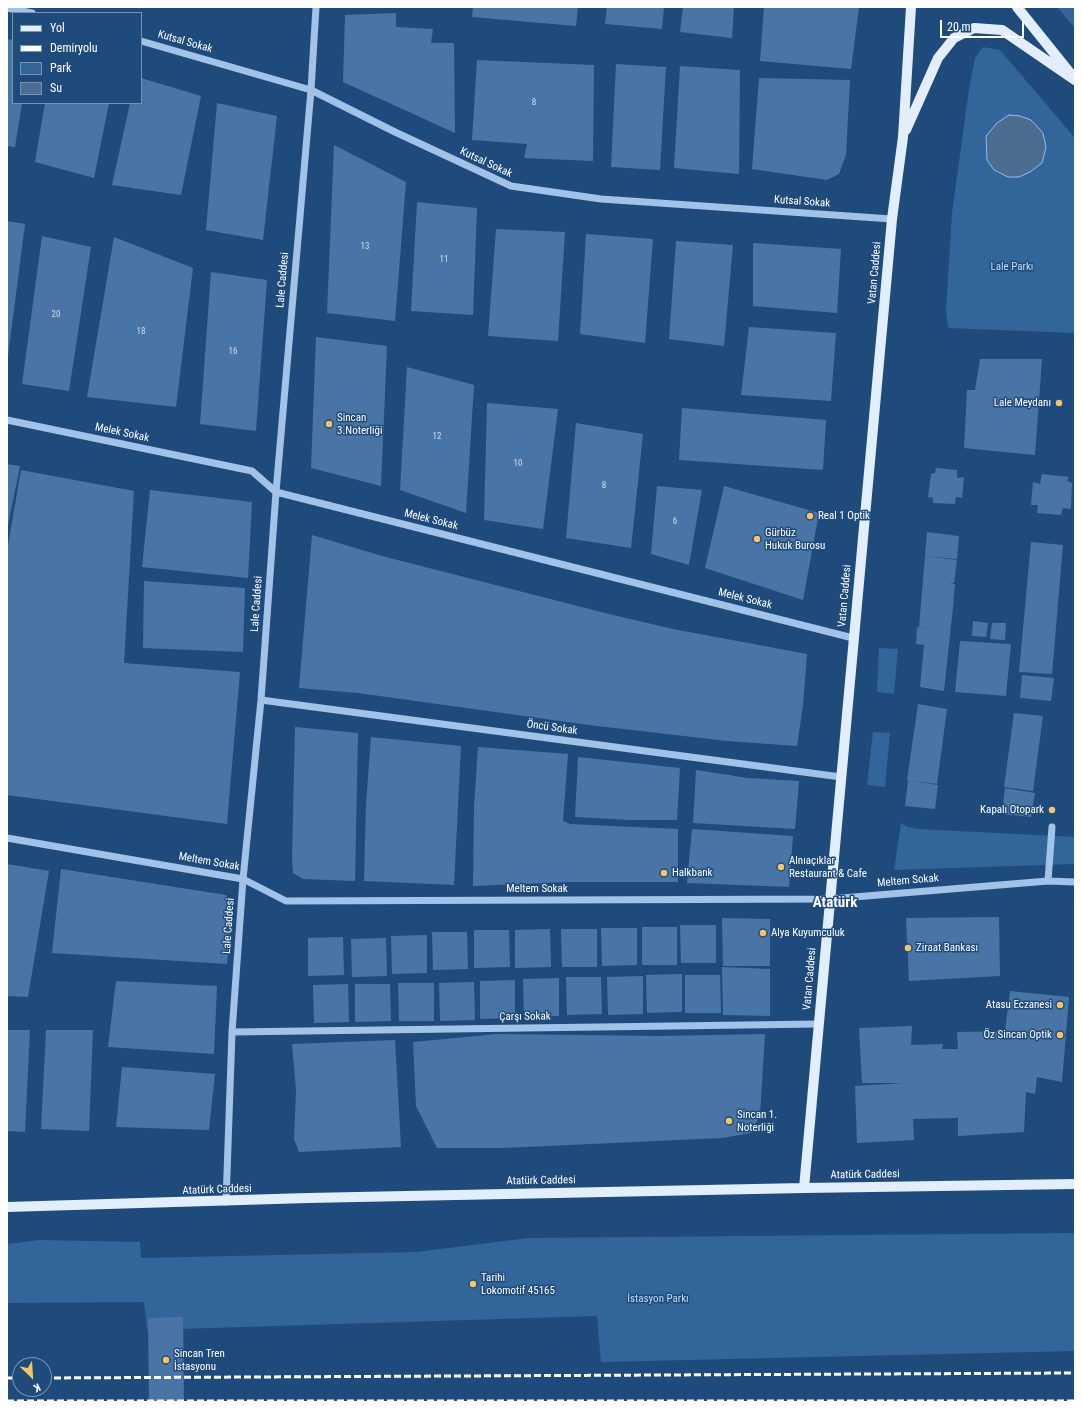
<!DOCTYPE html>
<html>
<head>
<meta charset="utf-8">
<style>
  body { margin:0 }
  #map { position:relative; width:1082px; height:1409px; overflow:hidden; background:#1f4b7c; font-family:"Roboto Condensed",sans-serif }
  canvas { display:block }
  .frame { position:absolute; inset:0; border:8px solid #fff; pointer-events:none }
  .legend { position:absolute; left:12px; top:12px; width:130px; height:92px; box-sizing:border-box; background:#1f4b7c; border:1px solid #7993b0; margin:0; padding:5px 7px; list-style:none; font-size:12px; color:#fff }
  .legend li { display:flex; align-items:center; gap:8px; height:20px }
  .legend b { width:20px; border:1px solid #7993b0 }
  .north { position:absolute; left:12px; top:1357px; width:40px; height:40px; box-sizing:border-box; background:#1f4b7c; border:1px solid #7993b0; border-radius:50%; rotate:155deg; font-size:11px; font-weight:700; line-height:16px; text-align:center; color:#fff }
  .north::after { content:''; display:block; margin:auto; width:14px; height:18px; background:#f5c562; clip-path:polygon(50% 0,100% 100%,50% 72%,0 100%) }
  .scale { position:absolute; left:940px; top:20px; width:84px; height:18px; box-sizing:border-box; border:2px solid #fff; border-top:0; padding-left:5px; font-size:12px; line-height:14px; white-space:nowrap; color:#fff; -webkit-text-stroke:3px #1f4b7c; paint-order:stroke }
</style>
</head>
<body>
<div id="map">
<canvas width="1082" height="1409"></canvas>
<div class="frame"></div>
<ul class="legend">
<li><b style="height:5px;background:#e3eefd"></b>Yol</li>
<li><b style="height:5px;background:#fff"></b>Demiryolu</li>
<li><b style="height:11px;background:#32659a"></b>Park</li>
<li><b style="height:11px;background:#4c6c90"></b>Su</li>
</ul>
<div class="north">K</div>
<div class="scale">20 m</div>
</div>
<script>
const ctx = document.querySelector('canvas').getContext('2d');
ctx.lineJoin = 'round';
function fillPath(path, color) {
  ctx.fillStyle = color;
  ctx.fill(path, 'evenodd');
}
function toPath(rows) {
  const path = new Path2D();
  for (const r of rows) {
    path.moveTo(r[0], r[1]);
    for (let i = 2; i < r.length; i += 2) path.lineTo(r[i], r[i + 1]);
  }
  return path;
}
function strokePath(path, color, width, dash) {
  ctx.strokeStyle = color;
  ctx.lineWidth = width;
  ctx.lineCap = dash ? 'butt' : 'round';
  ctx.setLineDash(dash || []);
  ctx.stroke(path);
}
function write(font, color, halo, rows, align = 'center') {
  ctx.font = font + ' "Roboto Condensed",sans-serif';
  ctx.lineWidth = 3;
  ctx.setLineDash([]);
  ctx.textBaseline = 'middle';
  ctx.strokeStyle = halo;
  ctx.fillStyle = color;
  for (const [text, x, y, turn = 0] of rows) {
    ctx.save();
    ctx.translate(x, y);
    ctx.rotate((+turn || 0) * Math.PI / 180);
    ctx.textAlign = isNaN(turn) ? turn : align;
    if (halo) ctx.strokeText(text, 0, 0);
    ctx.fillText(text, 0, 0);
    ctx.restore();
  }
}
fillPath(toPath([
  [1057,7,1075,7,1075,28],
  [983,47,1000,50,1075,138,1075,333,948,328,946,310,952,213,969,89,975,58],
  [879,648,898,649,894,694,877,692],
  [873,732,890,733,885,787,867,785],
  [901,823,907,827,919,829,1075,837,1075,864,894,870],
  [1075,1233,1075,1351,601,1362,597,1316,147,1330,144,1302,7,1303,7,1244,40,1240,140,1242,141,1258,416,1252,529,1238]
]), '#32659a');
const water = toPath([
  [1009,115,1020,116,1031,120,1043,133,1046,147,1042,163,1030,172,1019,177,1008,177,994,170,987,160,986,136,997,123,1009,115]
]);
fillPath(water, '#4c6c90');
strokePath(water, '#95bfe8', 1);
fillPath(toPath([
  [473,7,578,7,576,26,472,17],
  [607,7,664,7,662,29,605,24],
  [683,7,734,7,732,38,680,32],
  [764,7,859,7,851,69,760,61],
  [396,13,396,27,433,29,431,43,454,43,455,133,343,82,345,15],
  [7,39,13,40,13,103,22,103,15,147,7,146],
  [477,60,594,65,593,161,524,158,527,144,472,140],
  [616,64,666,67,660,170,611,167],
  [680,66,740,70,739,174,674,168],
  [141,78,201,96,181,195,112,185,130,103,141,103],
  [759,78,850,80,846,155,839,174,827,180,752,169],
  [45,103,109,103,94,178,35,162],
  [217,103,277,116,263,240,206,230],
  [334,145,406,182,395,321,327,313],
  [417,202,477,208,473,315,411,311],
  [7,221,25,224,8,356,7,356],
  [496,229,565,232,558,341,488,336],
  [586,234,653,239,645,343,580,334],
  [42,236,91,247,69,391,22,384],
  [114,237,193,268,176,407,87,397],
  [676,241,733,245,724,346,669,339],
  [753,243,841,249,837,313,753,306],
  [211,272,267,280,256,431,200,424],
  [749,327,836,333,831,401,741,395],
  [316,337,387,346,381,486,311,468],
  [980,359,1042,359,1035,455,964,448,967,390,975,390],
  [407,367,474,385,466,513,400,490],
  [487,403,558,409,543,529,484,520],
  [682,408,826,420,823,470,679,460],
  [576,423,643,434,631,548,566,538],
  [7,464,20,466,8,525,7,525],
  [936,468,957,470,957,478,964,477,962,498,956,497,955,504,933,503,933,498,928,497,931,474,935,473],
  [21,470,134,491,124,663,240,672,227,824,7,795,7,551],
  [1042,474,1069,477,1067,481,1072,483,1071,509,1063,508,1061,515,1037,513,1038,505,1031,505,1033,482,1040,484],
  [657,486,702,490,689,565,651,554],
  [724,486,819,513,803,600,705,568],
  [150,490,252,502,248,578,142,567],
  [927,532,959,536,957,559,925,556],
  [312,535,382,556,613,615,673,629,807,654,803,705,797,746,727,741,589,725,358,693,299,688],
  [1031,542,1063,545,1052,674,1019,672],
  [925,556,957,560,954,583,949,583,955,584,953,607,948,607,953,607,944,691,920,687,924,645,916,644,917,627,937,629,919,627],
  [144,581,245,588,243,652,143,648],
  [973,621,988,623,986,637,972,636],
  [992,623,1006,623,1005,640,990,639],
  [960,641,1011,644,1006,696,955,692],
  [1022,675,1054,678,1051,701,1020,698],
  [918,704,947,709,937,784,907,780],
  [1014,713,1043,716,1033,791,1004,787],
  [295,727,358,733,355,881,303,879,293,873,292,858],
  [371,737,461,746,454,885,364,881,366,804],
  [478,747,568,754,563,821,570,824,678,829,678,882,569,882,473,886,474,807],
  [578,757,680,768,677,820,630,820,575,817],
  [696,770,748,778,799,781,795,829,693,823],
  [908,780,938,785,935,809,905,806],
  [1005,788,1035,793,1031,817,1002,814],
  [692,829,793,836,789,887,687,883],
  [7,864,49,871,28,997,7,996],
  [61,869,226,895,232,909,227,964,52,953],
  [999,917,1000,976,909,981,906,918],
  [722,918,770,919,770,966,723,966],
  [680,925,716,925,716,963,681,963],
  [642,927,677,927,677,965,642,965],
  [601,928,637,928,637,965,602,966],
  [550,929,551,967,515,968,515,930],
  [561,929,597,929,597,967,562,967],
  [474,930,509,930,510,967,474,968],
  [432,932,467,932,468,969,433,970],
  [427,935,427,973,392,974,391,936],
  [343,937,344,975,308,976,308,938],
  [386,938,387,976,352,977,351,939],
  [722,967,770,969,770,1016,723,1015],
  [682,974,682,1012,647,1013,646,975],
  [685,975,720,975,721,1013,685,1013],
  [643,976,643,1014,608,1015,607,977],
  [566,977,601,977,602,1014,567,1015],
  [559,978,559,1016,524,1017,523,979],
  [515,980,515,1018,480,1019,480,981],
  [116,981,217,986,214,1054,108,1047],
  [474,982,475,1020,440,1021,439,983],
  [398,983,434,983,434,1021,399,1021],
  [348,984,349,1022,314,1023,313,985],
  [355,984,390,984,391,1021,355,1022],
  [1010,991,1069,997,1062,1082,1037,1077,1035,1094,1026,1092,1024,1132,958,1136,958,1118,913,1119,914,1140,857,1143,855,1086,904,1083,862,1083,859,1028,912,1026,911,1045,943,1044,942,1049,958,1049,957,1032,1005,1031],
  [7,1030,30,1030,25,1132,7,1131],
  [46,1030,93,1030,89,1131,41,1129],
  [497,1034,659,1036,765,1034,760,1115,751,1133,722,1138,503,1148,437,1148,416,1106,413,1042],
  [395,1040,401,1147,299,1152,294,1139,296,1090,292,1044],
  [122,1067,215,1074,209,1130,116,1127],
  [183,1317,184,1402,149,1402,148,1318]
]), '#4875a6');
strokePath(toPath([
  [7,8,32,13],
  [141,41,311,90,395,132,511,186,601,199,892,219],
  [7,420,252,471,276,492,853,638],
  [261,700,841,777],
  [7,838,243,879,286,901,830,899,1048,881,1075,882],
  [1048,881,1052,827],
  [232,1032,818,1024],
  [226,1202,232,1032,243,879,261,700,276,492,311,90,316,7]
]), '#a2c3e7', 7);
strokePath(toPath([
  [1017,7,1070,73],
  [906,130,938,58,954,38,974,28,1002,30,1075,80],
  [804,1188,892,219,903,137,911,7],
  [7,1207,308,1198,804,1188,1075,1184]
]), '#e3eefd', 10);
strokePath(toPath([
  [7,1378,20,1378],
  [44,1378,1075,1373],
  [7,1401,1075,1401]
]), '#fff', 3, [7, 3]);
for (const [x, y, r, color] of [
  [1059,403,4,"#f5c562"],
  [329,424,4,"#f5c562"],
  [810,516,4,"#f5c562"],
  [757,539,4,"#f5c562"],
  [1052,810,4,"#f5c562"],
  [781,867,4,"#f5c562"],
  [664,873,4,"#f5c562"],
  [763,933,4,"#f5c562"],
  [908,948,4,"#f5c562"],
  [1060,1005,4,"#f5c562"],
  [1060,1035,4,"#f5c562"],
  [729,1121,4,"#f5c562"],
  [473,1284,4,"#f5c562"],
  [166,1360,4,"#f5c562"]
]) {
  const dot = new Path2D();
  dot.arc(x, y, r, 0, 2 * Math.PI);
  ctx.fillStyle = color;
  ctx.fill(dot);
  strokePath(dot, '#1f4b7c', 1.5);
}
write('9px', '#d1dce9', null, [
  ["8",534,103],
  ["13",365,247],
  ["11",444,260],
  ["20",56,315],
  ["18",141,332],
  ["16",233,352],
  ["12",437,437],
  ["10",518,464],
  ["8",604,486],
  ["6",675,522]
]);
write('11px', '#fff', '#1f4b7c', [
  ["Kutsal Sokak",185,42,16],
  ["Kutsal Sokak",486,163,25],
  ["Kutsal Sokak",802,202,4],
  ["Vatan Caddesi",875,273,-85],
  ["Lale Caddesi",283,280,-85],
  ["Melek Sokak",122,433,12],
  ["Melek Sokak",431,520,14],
  ["Vatan Caddesi",845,596,-85],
  ["Melek Sokak",745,599,14],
  ["Lale Caddesi",257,604,-86],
  ["Öncü Sokak",552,728,8],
  ["Meltem Sokak",209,862,10],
  ["Meltem Sokak",908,881,-5],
  ["Meltem Sokak",537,889],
  ["Lale Caddesi",229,926,-86],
  ["Vatan Caddesi",810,979,-85],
  ["Çarşı Sokak",525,1017,-1],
  ["Atatürk Caddesi",865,1175,-1],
  ["Atatürk Caddesi",541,1181,-1],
  ["Atatürk Caddesi",217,1190,-2]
]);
write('11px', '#c5ddf5', '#1f4b7c', [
  ["Lale Parkı",1012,267],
  ["İstasyon Parkı",658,1299]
]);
write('11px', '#fff', '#1f4b7c', [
  ["Lale Meydanı",1051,403,"right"],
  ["Sincan",337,418],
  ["3.Noterliği",337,431],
  ["Real 1 Optik",818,516],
  ["Gürbüz",765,533],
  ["Hukuk Burosu",765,546],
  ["Kapalı Otopark",1044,810,"right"],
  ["Alnıaçıklar",789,861],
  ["Restaurant & Cafe",789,874],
  ["Halkbank",672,873],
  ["Alya Kuyumculuk",771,933],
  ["Ziraat Bankası",916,948],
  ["Atasu Eczanesi",1052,1005,"right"],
  ["Öz Sincan Optik",1052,1035,"right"],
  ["Sincan 1.",737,1115],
  ["Noterliği",737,1128],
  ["Tarihi",481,1278],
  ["Lokomotif 45165",481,1291],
  ["Sincan Tren",174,1354],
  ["İstasyonu",174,1367]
], 'left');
write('bold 15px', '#fff', '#1f4b7c', [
  ["Atatürk",835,903]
]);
</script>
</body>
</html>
